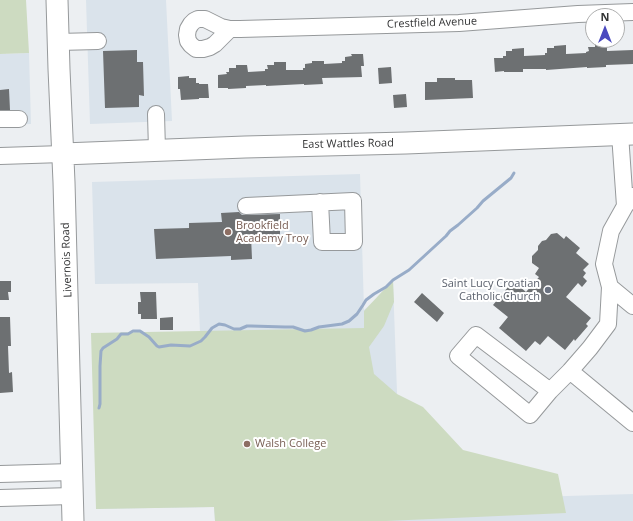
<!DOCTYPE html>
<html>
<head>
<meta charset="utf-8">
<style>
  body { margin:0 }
  #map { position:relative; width:633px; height:521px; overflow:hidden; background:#eceff2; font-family:"Open Sans",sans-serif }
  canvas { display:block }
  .north { position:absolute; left:585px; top:8px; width:40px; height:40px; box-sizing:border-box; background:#fff; border:1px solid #adaeae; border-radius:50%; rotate:0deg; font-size:11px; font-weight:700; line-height:16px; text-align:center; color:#333435 }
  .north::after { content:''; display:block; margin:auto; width:14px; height:18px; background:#4b49bf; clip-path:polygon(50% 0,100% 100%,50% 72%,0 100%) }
</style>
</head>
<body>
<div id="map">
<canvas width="633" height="521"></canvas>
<div class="north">N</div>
</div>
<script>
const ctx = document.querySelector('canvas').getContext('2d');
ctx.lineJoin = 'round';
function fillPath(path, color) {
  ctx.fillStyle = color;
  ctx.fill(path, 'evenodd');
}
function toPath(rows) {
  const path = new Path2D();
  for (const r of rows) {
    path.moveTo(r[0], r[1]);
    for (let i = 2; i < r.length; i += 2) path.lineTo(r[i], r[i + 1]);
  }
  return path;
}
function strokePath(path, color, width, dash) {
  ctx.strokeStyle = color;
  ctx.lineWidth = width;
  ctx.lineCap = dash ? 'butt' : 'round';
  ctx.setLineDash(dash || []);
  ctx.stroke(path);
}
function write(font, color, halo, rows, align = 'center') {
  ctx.font = font + ' "Open Sans",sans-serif';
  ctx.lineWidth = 4;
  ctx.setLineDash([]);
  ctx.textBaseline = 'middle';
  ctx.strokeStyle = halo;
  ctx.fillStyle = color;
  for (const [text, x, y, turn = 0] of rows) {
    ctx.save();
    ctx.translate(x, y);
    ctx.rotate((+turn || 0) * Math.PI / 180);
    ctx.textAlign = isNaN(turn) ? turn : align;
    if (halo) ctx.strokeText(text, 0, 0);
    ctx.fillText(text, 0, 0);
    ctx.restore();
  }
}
fillPath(toPath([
  [86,0,166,0,172,121,90,124],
  [29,53,31,124,0,125,0,54],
  [360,174,364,310,393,283,401,501,633,494,633,521,215,521,214,507,96,509,200,332,198,283,95,284,92,182]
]), '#dae3eb');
fillPath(toPath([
  [0,0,26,0,29,53,0,54],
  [393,280,394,302,384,326,369,347,374,374,397,394,423,407,463,450,558,474,566,513,386,521,215,521,214,507,96,509,91,333,364,328,364,311]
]), '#cddbc1');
strokePath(toPath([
  [99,408,100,404,100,366,101,351,103,348,117,339,121,334,128,334,133,331,140,331,149,337,157,346,159,347,171,345,190,346,201,341,205,337,212,328,219,324,225,325,234,329,240,329,247,326,251,326,285,327,293,327,305,331,311,330,319,327,342,324,349,321,357,314,363,305,366,300,374,294,386,287,393,280,409,270,446,236,450,231,458,225,477,208,483,201,511,178,514,173]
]), '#98acc8', 3);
fillPath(toPath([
  [595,44,607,44,607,51,633,50,633,64,606,65,606,67,587,68,587,67,546,70,546,69,523,69,523,72,504,72,504,71,495,72,494,58,503,58,503,56,506,56,506,51,512,51,512,49,524,48,524,56,545,55,545,53,547,53,547,48,554,48,554,46,566,45,566,54,586,53,586,52,589,51,588,47,595,47],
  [137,50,137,62,143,62,144,96,139,95,139,107,105,108,103,51],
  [351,54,363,54,364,66,361,66,362,77,322,78,323,84,304,85,304,84,266,86,266,85,246,86,246,88,228,89,228,88,218,88,218,75,227,74,226,72,229,72,229,68,236,68,236,65,247,65,248,72,265,71,265,69,268,69,267,65,274,65,274,62,286,62,286,70,303,70,303,68,305,68,305,64,312,63,312,61,324,61,324,64,342,63,342,61,345,61,345,57,352,56],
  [391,67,392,83,379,84,378,68],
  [189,76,189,78,196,78,196,83,199,83,199,84,208,84,209,98,199,98,199,99,181,100,180,89,178,89,178,77],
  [437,78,455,78,455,80,472,80,473,98,425,100,425,82,437,82],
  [9,89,10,110,0,110,0,90],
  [406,94,407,107,394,108,393,95],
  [239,212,242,215,246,215,280,214,280,235,251,236,252,259,231,260,231,256,156,259,154,229,189,228,189,223,222,222,221,213],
  [557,233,564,239,566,236,580,248,576,253,589,264,583,270,586,273,583,277,587,281,582,287,578,283,566,297,591,318,586,324,588,326,575,341,574,339,565,350,548,336,540,345,535,341,526,351,499,328,508,317,493,305,513,281,526,292,539,277,535,274,539,268,532,263,532,256,538,250,538,246,542,241,546,240,551,234],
  [0,281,11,281,11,292,8,292,9,300,0,300],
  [140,292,156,292,157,319,141,319,141,314,138,314,138,302,141,302],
  [422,293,444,313,437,322,414,302],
  [0,317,10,317,11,346,8,346,9,373,12,372,13,392,0,393],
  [173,317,173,330,160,330,160,318]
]), '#6d7072');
const minor = toPath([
  [230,29,215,44,210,47,203,49,196,49,191,45,188,41,187,35,188,29,191,24,194,21,198,19,205,19,221,27,230,29,240,29,459,23,578,14,633,12],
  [58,42,98,41],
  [156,114,157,150],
  [0,119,19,119],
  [620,134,625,206],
  [0,156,63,154],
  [246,206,353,201,354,242,322,242,320,202],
  [610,287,633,306],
  [570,371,633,423],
  [550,391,476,335,458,356,530,415,550,391,570,371,590,348,608,324,610,287,604,264,611,231,625,206,633,196],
  [0,474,72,472],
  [0,498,72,496]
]);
const major = toPath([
  [57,0,59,69,64,182,73,521],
  [63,154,245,147,406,143,633,134]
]);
strokePath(minor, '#96999b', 18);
strokePath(major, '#96999b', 23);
strokePath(minor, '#fff', 16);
strokePath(major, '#fff', 21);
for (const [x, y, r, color] of [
  [228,232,4,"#8d6e63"],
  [548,290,4,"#6b7280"],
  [247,444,4,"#8d6e63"]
]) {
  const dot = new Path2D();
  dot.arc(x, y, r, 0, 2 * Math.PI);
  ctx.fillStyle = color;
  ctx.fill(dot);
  strokePath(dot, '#fff', 1.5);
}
write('11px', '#333435', '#fff', [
  ["Crestfield Avenue",432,23,-2],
  ["East Wattles Road",348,144,-1],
  ["Livernois Road",67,260,-92]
]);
write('11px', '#785e54', '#fff', [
  ["Brookfield",236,226],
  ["Academy Troy",236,239],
  ["Walsh College",255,444]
], 'left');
write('11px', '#5b616d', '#fff', [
  ["Saint Lucy Croatian",540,284],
  ["Catholic Church",540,297]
], 'right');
</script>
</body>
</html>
